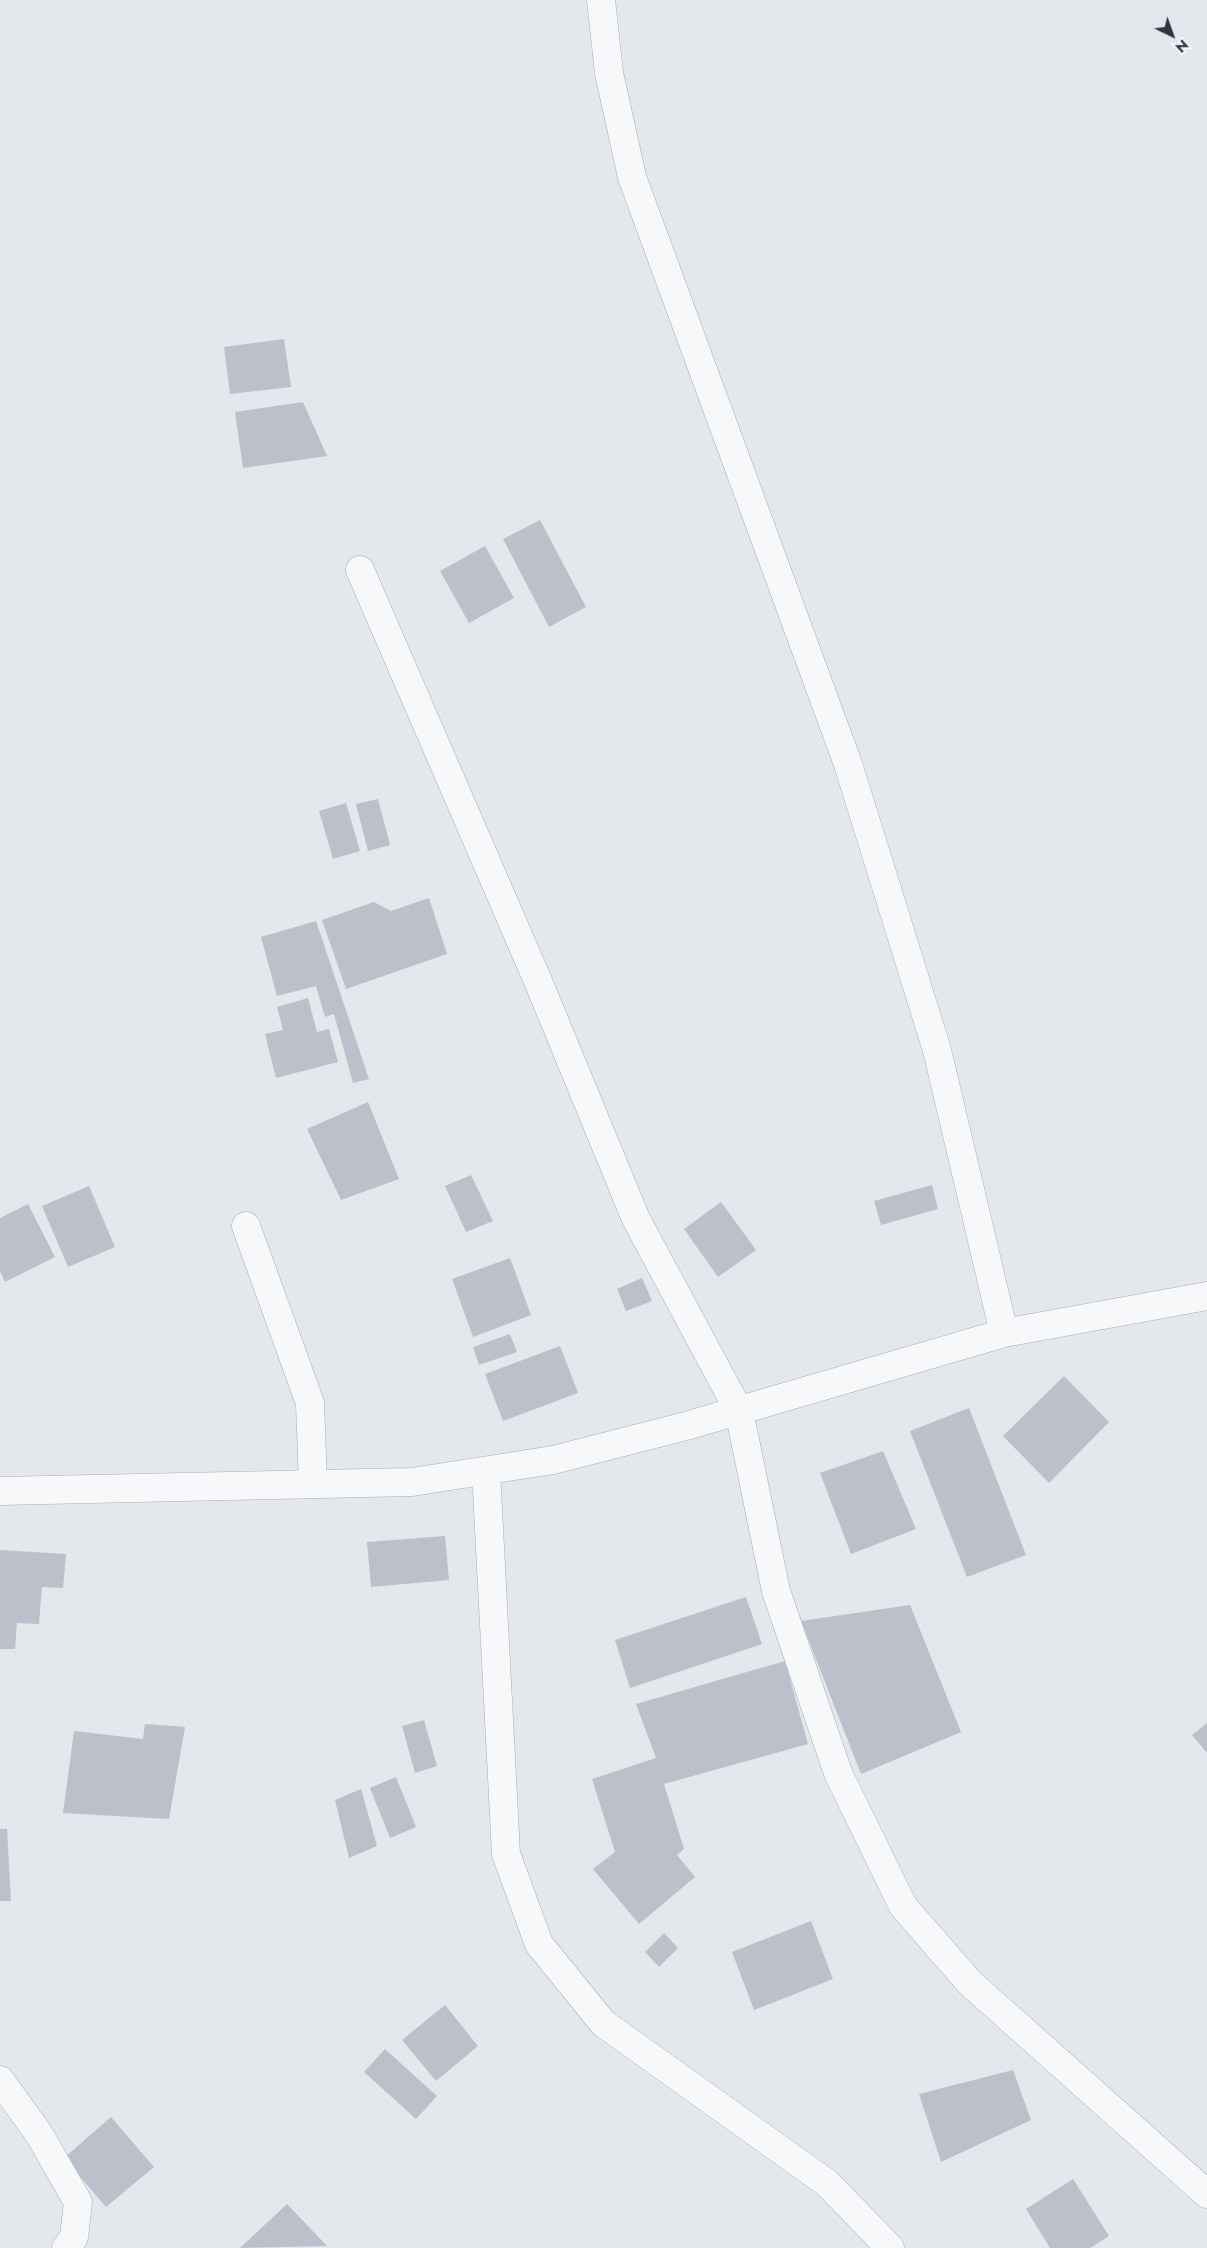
<!DOCTYPE html>
<html>
<head>
<meta charset="utf-8">
<style>
  body { margin:0 }
  #map { position:relative; width:1207px; height:2248px; overflow:hidden; background:#e4e7ec; font-family:Jost,sans-serif }
  canvas { display:block }
  .north { position:absolute; left:1147px; top:10px; width:50px; height:50px; -webkit-text-stroke:4px #f4f6f9; paint-order:stroke; rotate:138deg; font-size:14px; font-weight:700; line-height:20px; text-align:center; color:#2b3445 }
  .north::after { content:''; display:block; margin:auto; width:18px; height:22px; background:#2b3445; clip-path:polygon(50% 0,100% 100%,50% 72%,0 100%) }
</style>
</head>
<body>
<div id="map">
<canvas width="1207" height="2248"></canvas>
<div class="north">N</div>
</div>
<script>
const ctx = document.querySelector('canvas').getContext('2d');
ctx.lineJoin = 'round';
function fillPath(path, color) {
  ctx.fillStyle = color;
  ctx.fill(path, 'evenodd');
}
function toPath(rows) {
  const path = new Path2D();
  for (const r of rows) {
    path.moveTo(r[0], r[1]);
    for (let i = 2; i < r.length; i += 2) path.lineTo(r[i], r[i + 1]);
  }
  return path;
}
function strokePath(path, color, width, dash) {
  ctx.strokeStyle = color;
  ctx.lineWidth = width;
  ctx.lineCap = dash ? 'butt' : 'round';
  ctx.setLineDash(dash || []);
  ctx.stroke(path);
}
fillPath(toPath([
  [284,339,291,387,230,394,224,347],
  [303,402,327,456,243,468,235,412],
  [540,520,586,607,549,627,503,539],
  [485,546,514,598,469,623,440,571],
  [378,799,390,845,368,851,356,804],
  [346,803,360,851,333,859,319,811],
  [429,898,447,954,346,989,322,920,374,902,391,911],
  [316,921,369,1079,353,1083,334,1014,325,1017,316,986,277,996,261,937],
  [308,998,317,1032,329,1029,338,1062,276,1078,265,1034,283,1030,277,1007],
  [368,1102,399,1179,341,1200,307,1129],
  [471,1175,493,1221,466,1232,445,1186],
  [932,1185,938,1209,881,1225,874,1201],
  [89,1186,115,1247,68,1267,42,1206],
  [721,1202,756,1250,718,1277,684,1229],
  [28,1204,55,1257,5,1282,0,1271,0,1218],
  [510,1258,531,1315,473,1337,452,1279],
  [642,1278,652,1301,626,1311,617,1289],
  [510,1334,517,1352,479,1365,473,1347],
  [560,1346,578,1393,503,1421,485,1374],
  [1064,1376,1109,1422,1049,1483,1003,1436],
  [969,1408,1026,1555,967,1577,910,1431],
  [883,1451,916,1529,851,1554,820,1473],
  [445,1536,449,1580,371,1587,367,1542],
  [0,1550,66,1554,63,1588,42,1587,39,1624,17,1623,15,1649,0,1649],
  [746,1597,762,1644,630,1688,615,1640],
  [910,1605,961,1732,861,1774,801,1621],
  [785,1661,808,1744,664,1784,684,1849,677,1855,695,1877,639,1924,593,1869,615,1852,592,1779,656,1758,636,1704],
  [424,1720,437,1766,415,1773,402,1726],
  [1207,1723,1207,1753,1192,1735],
  [145,1724,185,1727,169,1819,63,1813,74,1731,143,1739],
  [396,1777,416,1827,390,1838,370,1788],
  [361,1789,377,1846,349,1858,335,1800],
  [0,1829,7,1829,11,1901,0,1901],
  [811,1921,833,1979,754,2010,732,1952],
  [664,1933,678,1948,659,1967,645,1952],
  [445,2005,478,2046,436,2081,402,2040],
  [385,2049,437,2096,416,2119,364,2072],
  [1013,2070,1031,2120,941,2162,919,2094],
  [111,2117,154,2167,106,2207,64,2158],
  [1073,2179,1109,2236,1090,2248,1050,2248,1026,2209],
  [287,2204,327,2246,240,2248]
]), '#bbc0ca');
const street = toPath([
  [601,0,609,73,632,177,848,764,937,1050,1004,1333],
  [360,570,538,981,636,1219,739,1411,776,1591,838,1773,903,1906,970,1983,1207,2194],
  [246,1226,310,1403,313,1483],
  [486,1471,506,1854,539,1944,603,2023,827,2183,890,2248],
  [0,1491,412,1482,553,1460,686,1426,1004,1333,1207,1296],
  [0,2080,39,2134,78,2202,74,2237,66,2248]
]);
strokePath(street, '#a9aeb7', 29);
strokePath(street, '#f7f8fa', 28);
</script>
</body>
</html>
